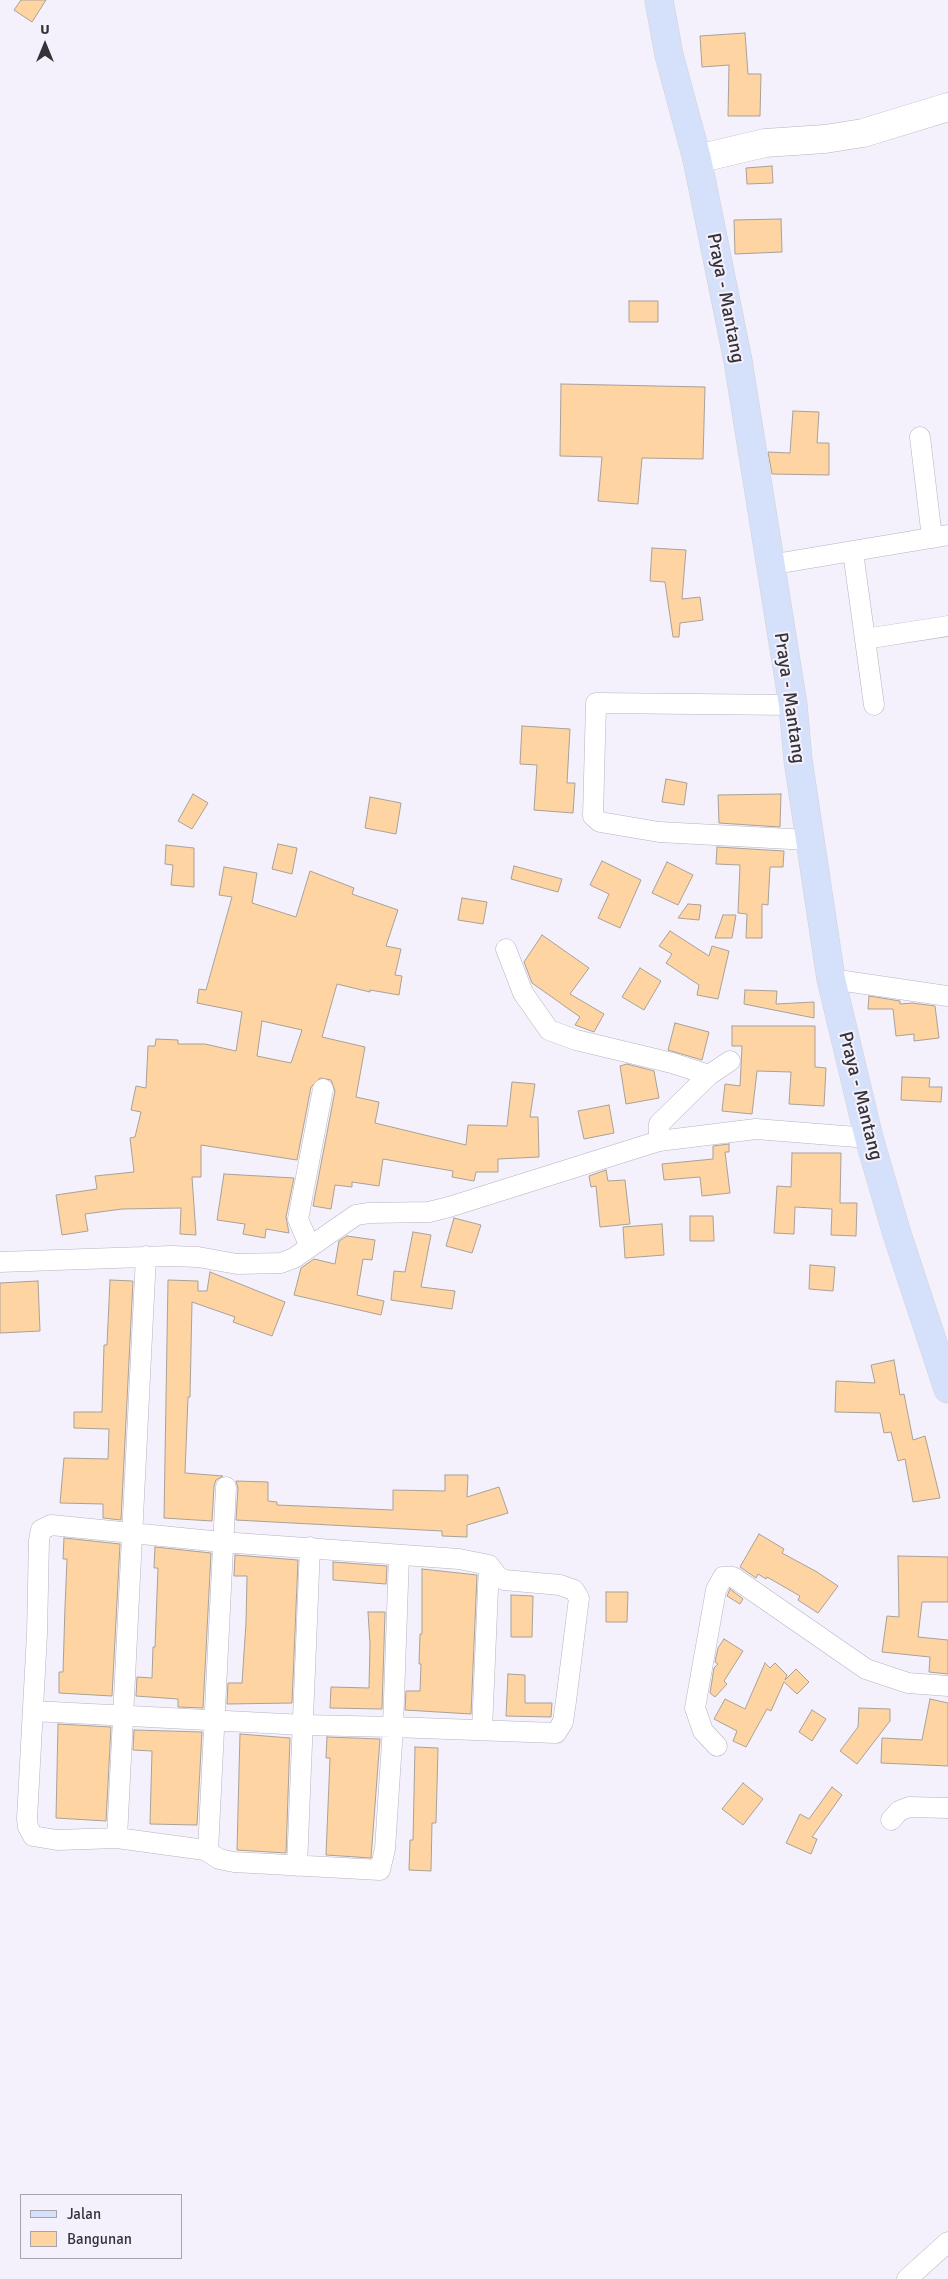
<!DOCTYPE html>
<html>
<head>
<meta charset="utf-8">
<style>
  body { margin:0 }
  #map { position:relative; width:948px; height:2279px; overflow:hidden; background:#f4f0fc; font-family:Signika,sans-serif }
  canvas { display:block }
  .legend { position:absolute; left:20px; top:2194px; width:162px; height:65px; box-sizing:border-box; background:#f4f0fc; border:1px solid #a8a4ad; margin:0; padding:6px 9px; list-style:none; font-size:15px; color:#353337 }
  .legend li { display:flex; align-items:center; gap:10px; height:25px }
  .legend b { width:25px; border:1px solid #a8a4ad }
  .north { position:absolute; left:20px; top:20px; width:50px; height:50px; -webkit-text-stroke:4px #f4f0fc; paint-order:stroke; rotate:0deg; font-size:14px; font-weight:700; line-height:20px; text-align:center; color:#353337 }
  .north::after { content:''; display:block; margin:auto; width:18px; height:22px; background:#353337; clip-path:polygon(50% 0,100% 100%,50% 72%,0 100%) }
</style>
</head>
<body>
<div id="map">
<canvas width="948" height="2279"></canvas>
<ul class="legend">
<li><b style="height:6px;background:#d5e0fa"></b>Jalan</li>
<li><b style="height:14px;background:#fed4a2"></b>Bangunan</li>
</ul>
<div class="north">U</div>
</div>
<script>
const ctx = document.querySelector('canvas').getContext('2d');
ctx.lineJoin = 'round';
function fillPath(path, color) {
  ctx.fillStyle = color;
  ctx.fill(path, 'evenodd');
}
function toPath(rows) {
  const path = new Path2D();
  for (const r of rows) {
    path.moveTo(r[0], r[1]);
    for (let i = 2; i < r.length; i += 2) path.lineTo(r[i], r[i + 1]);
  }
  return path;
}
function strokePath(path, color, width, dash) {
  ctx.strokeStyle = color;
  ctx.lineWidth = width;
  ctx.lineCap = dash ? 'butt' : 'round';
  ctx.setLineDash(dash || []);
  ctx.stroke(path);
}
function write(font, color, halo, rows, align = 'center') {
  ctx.font = font + ' Signika,sans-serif';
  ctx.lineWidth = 4;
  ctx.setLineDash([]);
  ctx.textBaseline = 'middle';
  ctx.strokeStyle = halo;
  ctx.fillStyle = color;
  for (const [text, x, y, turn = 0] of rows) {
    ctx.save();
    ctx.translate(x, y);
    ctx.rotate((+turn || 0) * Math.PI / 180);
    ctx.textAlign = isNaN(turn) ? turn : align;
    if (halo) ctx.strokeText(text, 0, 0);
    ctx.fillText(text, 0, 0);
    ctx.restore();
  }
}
const building = toPath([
  [21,0,46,0,32,22,14,10,21,0],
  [745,33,748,74,761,74,760,116,728,116,729,65,702,67,700,36,745,33],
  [772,166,773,183,747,184,746,168,772,166],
  [781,219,782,252,735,254,734,220,781,219],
  [629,301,658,301,658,322,629,322,629,301],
  [561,384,705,387,703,459,642,458,638,504,598,501,602,457,560,456,561,384],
  [793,411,819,412,817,443,829,443,829,475,772,474,768,452,790,453,793,411],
  [652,548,686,550,682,599,700,597,703,620,680,623,679,637,673,637,665,582,650,581,652,548],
  [522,726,570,729,567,783,575,783,573,813,534,810,537,765,520,764,522,726],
  [666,779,687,783,684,805,662,802,666,779],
  [193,794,208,803,192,829,178,821,193,794],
  [781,794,780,827,719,823,718,795,781,794],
  [370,797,401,803,396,834,365,828,370,797],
  [278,844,297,848,292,874,272,869,278,844],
  [166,845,194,848,194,887,171,885,173,865,165,864,166,845],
  [717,847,784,851,783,867,770,867,768,905,762,904,762,938,746,938,747,914,738,913,740,865,716,864,717,847],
  [602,861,641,880,620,928,598,918,609,894,590,885,602,861],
  [667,862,693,875,678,905,652,893,667,862],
  [514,866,562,879,558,892,511,879,514,866],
  [224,867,257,873,252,903,296,917,310,871,354,888,352,894,398,910,386,946,401,949,395,975,402,976,399,995,370,990,370,992,337,984,322,1037,365,1047,356,1097,379,1102,375,1123,466,1145,468,1125,507,1126,512,1082,535,1084,530,1117,538,1117,539,1157,498,1159,498,1172,476,1172,474,1181,452,1177,453,1171,383,1159,379,1186,352,1182,352,1187,335,1185,331,1209,313,1206,335,1091,331,1080,320,1078,311,1087,297,1160,201,1145,201,1177,192,1177,196,1235,180,1234,181,1208,122,1209,85,1214,88,1231,62,1235,56,1195,97,1189,95,1176,134,1172,130,1138,135,1137,141,1112,131,1110,136,1086,146,1088,148,1046,155,1046,156,1039,178,1040,178,1044,205,1044,236,1051,242,1012,197,1003,199,989,206,990,232,897,219,895,224,867],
  [262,1021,302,1030,291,1063,257,1056,262,1021],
  [462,898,487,902,483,924,458,920,462,898],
  [688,904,701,905,699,920,678,918,688,904],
  [723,915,736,915,732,938,715,938,723,915],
  [670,931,709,956,712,946,729,951,718,999,697,995,699,985,666,963,672,954,659,946,670,931],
  [542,935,589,968,570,994,604,1014,594,1032,575,1025,580,1017,532,983,524,962,542,935],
  [640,968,661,981,644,1010,622,997,640,968],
  [745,990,777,991,776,1004,814,1002,814,1018,744,1004,745,990],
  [869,996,900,1001,900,1004,912,1003,935,1006,939,1038,914,1041,914,1034,896,1036,893,1009,868,1009,869,996],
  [675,1023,709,1032,702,1060,668,1050,675,1023],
  [732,1026,815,1026,815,1067,826,1068,824,1106,789,1104,791,1072,757,1071,752,1114,722,1111,725,1084,740,1086,742,1046,732,1046,732,1026],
  [627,1064,654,1071,659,1098,626,1104,620,1066,627,1064],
  [902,1077,930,1078,929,1087,942,1087,941,1102,901,1100,902,1077],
  [609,1105,614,1133,584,1139,578,1111,609,1105],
  [729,1144,729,1152,725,1152,730,1193,702,1196,700,1177,664,1180,662,1164,713,1159,713,1146,729,1144],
  [792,1153,841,1153,840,1203,857,1203,856,1236,831,1235,832,1209,795,1207,794,1234,774,1233,777,1186,791,1187,792,1153],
  [606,1170,608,1181,625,1180,630,1224,600,1227,596,1186,591,1187,589,1176,606,1170],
  [224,1174,294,1178,286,1217,289,1233,266,1229,265,1238,243,1234,245,1224,217,1220,224,1174],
  [690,1216,713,1216,714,1241,690,1241,690,1216],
  [454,1218,481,1225,472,1253,446,1246,454,1218],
  [662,1224,664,1255,625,1258,623,1227,662,1224],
  [413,1232,431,1235,421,1287,455,1291,452,1309,391,1300,394,1271,405,1272,413,1232],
  [347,1236,375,1240,372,1260,363,1259,357,1295,384,1301,381,1315,294,1295,301,1268,314,1259,335,1264,339,1241,347,1236],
  [810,1265,835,1267,833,1291,809,1289,810,1265],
  [210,1272,285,1302,272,1336,233,1322,235,1317,192,1302,190,1397,188,1397,185,1473,223,1476,216,1480,214,1486,212,1521,164,1518,168,1280,198,1281,198,1291,207,1291,210,1272],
  [110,1280,133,1281,121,1520,103,1518,103,1504,60,1503,64,1458,108,1459,109,1429,74,1428,74,1412,102,1412,104,1345,107,1345,110,1280],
  [38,1281,40,1331,0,1333,0,1283,38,1281],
  [894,1360,900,1395,904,1394,913,1440,925,1436,940,1498,913,1502,905,1459,898,1461,891,1432,884,1433,880,1413,835,1412,836,1381,875,1383,871,1365,894,1360],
  [445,1475,468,1475,467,1497,499,1487,508,1513,467,1525,467,1537,442,1536,442,1531,236,1520,238,1488,236,1481,268,1482,268,1501,277,1502,277,1505,393,1510,393,1490,445,1491,445,1475],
  [759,1534,784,1549,782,1553,817,1572,838,1586,818,1613,798,1600,800,1596,767,1577,766,1579,758,1574,756,1578,740,1567,759,1534],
  [64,1538,120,1544,112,1696,59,1693,59,1672,63,1672,65,1607,67,1559,63,1559,64,1538],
  [155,1547,211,1553,203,1708,178,1707,178,1699,136,1696,137,1677,152,1678,153,1647,155,1647,158,1568,154,1568,155,1547],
  [235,1555,298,1560,292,1703,227,1704,228,1683,242,1683,246,1623,247,1576,234,1576,235,1555],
  [898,1556,948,1557,948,1602,922,1602,918,1637,948,1640,948,1674,929,1672,930,1657,882,1652,887,1616,899,1617,898,1556],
  [333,1562,387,1566,386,1584,333,1580,333,1562],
  [422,1569,477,1575,471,1714,405,1710,406,1691,420,1691,421,1664,419,1664,420,1634,422,1634,422,1569],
  [730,1589,743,1599,740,1604,727,1596,730,1589],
  [606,1592,628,1592,627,1622,606,1622,606,1592],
  [511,1595,533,1596,532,1637,511,1637,511,1595],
  [368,1612,385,1612,382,1709,330,1708,331,1687,369,1688,370,1644,368,1612],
  [724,1639,743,1651,724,1681,727,1684,715,1697,710,1693,714,1668,718,1664,715,1662,718,1648,724,1639],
  [765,1663,770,1668,775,1663,787,1675,785,1680,796,1669,809,1682,797,1694,784,1682,771,1711,767,1709,746,1747,733,1741,737,1731,714,1719,725,1699,745,1709,765,1663],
  [508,1674,525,1675,525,1703,552,1703,551,1717,506,1716,508,1674],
  [930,1699,948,1703,948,1766,881,1763,882,1738,922,1740,930,1699],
  [859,1708,890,1709,890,1721,857,1764,840,1751,858,1727,859,1708],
  [812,1710,826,1719,812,1741,799,1732,812,1710],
  [58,1724,111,1727,106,1821,56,1818,58,1724],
  [134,1730,202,1732,197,1825,150,1824,152,1751,133,1750,134,1730],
  [240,1734,290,1738,286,1853,237,1850,240,1734],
  [327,1737,380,1739,371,1858,326,1855,330,1758,326,1758,327,1737],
  [415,1747,438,1748,436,1823,432,1823,431,1871,409,1870,410,1840,413,1840,415,1747],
  [743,1783,763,1799,743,1825,722,1809,743,1783],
  [832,1787,842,1795,812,1837,817,1839,811,1854,786,1843,800,1814,809,1819,832,1787]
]);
fillPath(building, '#fed4a2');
strokePath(building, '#a9a197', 1);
const street = toPath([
  [920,437,932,538],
  [853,552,874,705],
  [769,565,948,535],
  [865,639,948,626],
  [793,705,596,703,593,816,600,822,659,832,809,840],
  [506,949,523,993,549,1030,576,1040,672,1063,709,1075],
  [831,979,948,996],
  [659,1141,659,1124,709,1075,730,1061],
  [310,1247,298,1219,323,1089],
  [0,1262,171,1256,198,1257,237,1264,281,1263,294,1258,356,1215,369,1213,429,1212,449,1207,659,1141,756,1129,869,1138],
  [33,1711,304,1725,393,1727,556,1733,563,1722,566,1701,579,1598,574,1590,560,1585,504,1580,497,1576,489,1565,459,1559,222,1542,51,1525,41,1530,39,1540,37,1634,27,1819,28,1827,33,1836,57,1840,117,1838,205,1850,219,1859,234,1862,380,1870,385,1849,393,1727,399,1555],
  [482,1730,489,1565],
  [717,1746,703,1731,695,1708,716,1590,723,1577,733,1577,866,1669,908,1683,948,1686],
  [891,1820,899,1811,909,1807,948,1808],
  [117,1838,146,1256],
  [208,1851,226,1487],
  [297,1866,310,1547],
  [907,2279,948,2242]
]);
const secondary = toPath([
  [697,159,765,143,825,139,863,133,948,107]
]);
const primary = toPath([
  [659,0,669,55,697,159,738,361,793,705,798,760,831,979,869,1138,897,1234,948,1389]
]);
strokePath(street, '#b7b3bf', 21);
strokePath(secondary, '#b7b3bf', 29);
strokePath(primary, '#d3d2d3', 29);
strokePath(street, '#fff', 20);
strokePath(secondary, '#fff', 28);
strokePath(primary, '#d5e0fa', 28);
write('19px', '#353337', '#f4f0fc', [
  ["Praya - Mantang",725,298,79],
  ["Praya - Mantang",789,698,82],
  ["Praya - Mantang",860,1096,76]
]);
</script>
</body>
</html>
